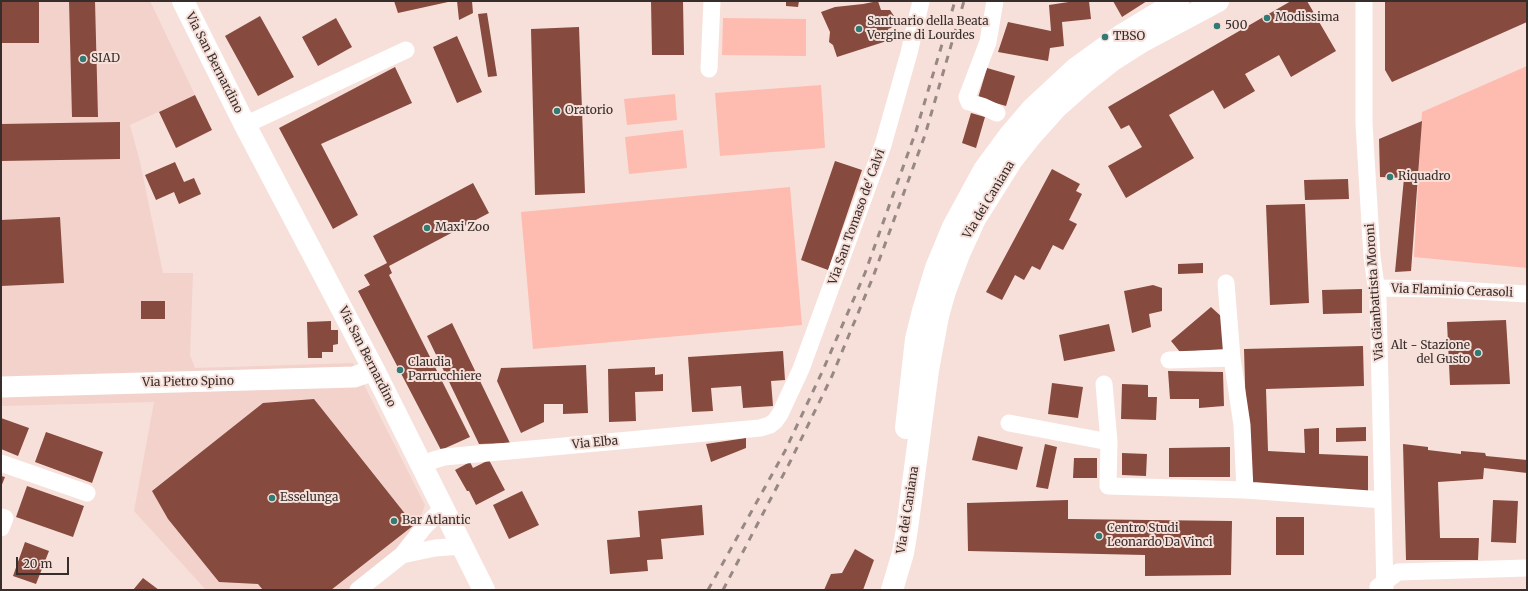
<!DOCTYPE html>
<html>
<head>
<meta charset="utf-8">
<style>
  body { margin:0 }
  #map { position:relative; width:1528px; height:591px; overflow:hidden; background:#f7e0da; font-family:Merriweather,serif }
  canvas { display:block }
  .frame { position:absolute; inset:0; border:2px solid #372e2c; pointer-events:none }
  .scale { position:absolute; left:16px; top:557px; width:53px; height:18px; box-sizing:border-box; border:2px solid #372e2c; border-top:0; padding-left:5px; font-size:12px; line-height:14px; white-space:nowrap; color:#372e2c; -webkit-text-stroke:3px #f7e0da; paint-order:stroke }
</style>
</head>
<body>
<div id="map">
<canvas width="1528" height="591"></canvas>
<div class="frame"></div>
<div class="scale">20 m</div>
</div>
<script>
const ctx = document.querySelector('canvas').getContext('2d');
ctx.lineJoin = 'round';
function fillPath(path, color) {
  ctx.fillStyle = color;
  ctx.fill(path, 'evenodd');
}
function toPath(rows) {
  const path = new Path2D();
  for (const r of rows) {
    path.moveTo(r[0], r[1]);
    for (let i = 2; i < r.length; i += 2) path.lineTo(r[i], r[i + 1]);
  }
  return path;
}
function strokePath(path, color, width, dash) {
  ctx.strokeStyle = color;
  ctx.lineWidth = width;
  ctx.lineCap = dash ? 'butt' : 'round';
  ctx.setLineDash(dash || []);
  ctx.stroke(path);
}
function write(font, color, halo, rows, align = 'center') {
  ctx.font = font + ' Merriweather,serif';
  ctx.lineWidth = 4;
  ctx.setLineDash([]);
  ctx.textBaseline = 'middle';
  ctx.strokeStyle = halo;
  ctx.fillStyle = color;
  for (const [text, x, y, turn = 0] of rows) {
    ctx.save();
    ctx.translate(x, y);
    ctx.rotate((+turn || 0) * Math.PI / 180);
    ctx.textAlign = isNaN(turn) ? turn : align;
    if (halo) ctx.strokeText(text, 0, 0);
    ctx.fillText(text, 0, 0);
    ctx.restore();
  }
}
fillPath(toPath([
  [1,1,150,1,195,95,130,125,140,162,163,273,193,273,190,355,195,368,353,363,425,505,404,562,372,590,206,590,134,511,154,402,1,406]
]), '#f2d2cb');
fillPath(toPath([
  [723,18,806,19,806,56,722,55],
  [1527,66,1527,268,1414,257,1422,112],
  [821,85,825,148,720,156,715,93],
  [675,94,677,120,627,125,624,99],
  [683,130,687,168,629,174,625,137],
  [790,187,802,325,533,349,521,212]
]), '#fdbcaf');
fillPath(toPath([
  [1,1,39,1,39,43,1,43],
  [69,1,95,1,98,117,72,117],
  [394,1,448,1,448,2,398,13],
  [457,1,472,1,473,13,459,20],
  [651,1,683,1,684,55,652,55],
  [786,1,799,1,798,7,786,6],
  [878,1,881,10,890,10,894,16,895,23,891,28,888,29,890,40,837,57,833,45,829,42,830,32,821,12,835,7,863,4],
  [1075,1,1089,1,1091,19,1062,22,1064,46,1050,48,1048,61,998,52,1008,22,1051,31,1049,5],
  [1113,1,1147,1,1122,17],
  [1291,1,1307,1,1336,51,1291,77,1279,55,1245,74,1255,91,1224,109,1213,90,1169,115,1194,158,1126,198,1108,166,1142,147,1129,125,1121,129,1108,107],
  [1385,1,1527,1,1527,22,1392,82,1385,70],
  [487,13,497,76,488,77,478,14],
  [260,16,294,77,258,96,225,36],
  [336,18,352,47,318,66,302,37],
  [579,27,585,193,535,195,531,29],
  [457,36,482,92,457,103,433,47],
  [395,67,412,103,321,144,358,215,333,229,279,128],
  [987,68,1015,76,1006,106,978,98],
  [195,95,212,130,176,148,159,112],
  [971,113,985,117,976,148,962,143],
  [1422,121,1411,271,1395,272,1404,178,1380,177,1379,139],
  [120,122,120,159,1,161,1,124],
  [835,161,862,170,828,270,801,260],
  [175,162,184,182,194,178,201,194,179,204,174,192,156,200,145,175],
  [1052,169,1080,184,1076,191,1082,194,1069,220,1077,224,1063,250,1053,245,1040,270,1032,266,1024,280,1015,275,1002,300,986,292],
  [1348,179,1349,199,1305,200,1304,180],
  [473,183,489,213,389,266,392,273,389,275,470,437,441,450,358,291,370,285,364,275,387,263,373,236],
  [1305,204,1309,303,1270,305,1266,205],
  [60,217,64,283,1,286,1,220],
  [1203,263,1203,273,1178,274,1178,264],
  [1153,285,1162,288,1162,311,1149,314,1151,327,1132,333,1124,291],
  [1362,289,1362,313,1323,314,1322,290],
  [141,301,165,301,165,319,141,319],
  [1211,307,1223,318,1224,349,1180,352,1171,341],
  [1506,320,1510,384,1450,385,1447,322],
  [331,321,331,330,338,330,338,344,333,345,333,352,322,352,322,358,308,358,307,322],
  [452,323,510,443,479,444,427,336],
  [1109,324,1115,351,1064,361,1059,335],
  [1363,346,1364,386,1266,389,1268,451,1305,453,1304,429,1319,428,1319,454,1368,456,1368,493,1248,486,1244,349],
  [783,351,785,380,771,381,773,406,743,408,741,386,711,388,713,411,692,412,688,357],
  [586,365,588,413,563,414,563,404,544,404,544,422,521,433,497,381,501,368],
  [655,367,655,375,663,374,663,391,635,392,636,421,609,422,608,369],
  [1168,371,1223,372,1224,406,1199,408,1199,399,1170,399],
  [1052,383,1083,387,1078,418,1048,414],
  [1122,384,1148,385,1148,397,1157,397,1156,420,1121,419],
  [314,399,414,525,331,590,263,590,258,584,219,582,168,519,152,491,263,403],
  [1,418,29,428,18,456,1,449],
  [1366,427,1366,441,1336,442,1336,428],
  [46,432,103,452,92,483,35,462],
  [978,436,1023,447,1017,470,972,460],
  [746,438,746,448,711,462,706,444],
  [1045,444,1057,447,1048,489,1036,487],
  [1403,444,1428,447,1428,450,1461,454,1461,451,1485,453,1486,456,1527,460,1527,473,1484,468,1483,479,1438,482,1440,538,1479,538,1478,560,1406,560],
  [1230,447,1230,477,1169,477,1169,448],
  [1122,453,1147,454,1146,476,1122,475],
  [1074,458,1097,458,1097,478,1073,478],
  [489,460,505,490,476,505,469,491,467,491,455,470,470,462,473,468],
  [1,476,5,477,1,487],
  [27,486,84,506,73,537,16,517],
  [522,491,539,525,509,539,493,505],
  [1068,500,1068,519,1232,521,1231,575,1145,576,1145,555,968,551,967,503],
  [1493,500,1518,501,1516,543,1491,542],
  [702,505,704,535,661,539,663,559,647,560,648,571,610,574,607,540,640,537,638,511],
  [1276,517,1304,517,1304,555,1276,555],
  [25,542,49,551,36,584,13,576],
  [855,549,874,560,863,590,824,590,831,574,842,573],
  [143,578,159,590,133,590]
]), '#864a3e');
strokePath(toPath([
  [995,1,988,42,967,97,969,102,982,106,997,113],
  [1364,1,1364,124,1372,257,1378,300,1385,590],
  [709,69,712,1],
  [245,125,406,50],
  [1226,283,1232,358],
  [1376,288,1441,289,1527,294],
  [1169,360,1232,358,1242,425,1245,490],
  [1104,384,1109,442,1108,486,1245,490,1383,500],
  [1009,423,1109,442],
  [1,463,87,493],
  [421,464,444,457,760,428,770,425,775,421,780,414,801,369,883,145,909,53,921,1],
  [1,517,5,518,1,528],
  [402,555,435,548,462,546],
  [1378,587,1398,572,1527,568],
  [358,590,402,555,424,527,443,508]
]), '#fff', 17);
strokePath(toPath([
  [1,387,354,377,374,370]
]), '#fff', 21);
strokePath(toPath([
  [183,1,245,125,374,370,484,590],
  [906,428,916,339,923,311,936,268,953,227,984,170,1009,136,1033,108,1075,69,1122,35,1178,1],
  [892,590,903,553,907,529,928,370,938,316,945,291,959,254,975,219,1012,160,1031,136,1057,107,1083,84,1113,60,1143,41,1218,1]
]), '#fff', 22);
strokePath(toPath([
  [708,590,785,451,823,370,865,273,916,131,955,1],
  [723,590,791,460,832,376,873,277,925,135,964,1]
]), '#988884', 3, [7, 7]);
for (const [x, y, r, color] of [
  [1267,18,4,"#327a74"],
  [1217,26,4,"#327a74"],
  [859,29,4,"#327a74"],
  [1105,37,4,"#327a74"],
  [83,59,4,"#327a74"],
  [557,111,4,"#327a74"],
  [1390,177,4,"#327a74"],
  [427,228,4,"#327a74"],
  [1478,353,4,"#327a74"],
  [400,370,4,"#327a74"],
  [272,498,4,"#327a74"],
  [394,521,4,"#327a74"],
  [1099,536,4,"#327a74"]
]) {
  const dot = new Path2D();
  dot.arc(x, y, r, 0, 2 * Math.PI);
  ctx.fillStyle = color;
  ctx.fill(dot);
  strokePath(dot, '#f7e0da', 1.5);
}
write('12px', '#372e2c', '#f7e0da', [
  ["Modissima",1275,18],
  ["Santuario della Beata",867,22],
  ["Vergine di Lourdes",867,36],
  ["500",1225,26],
  ["TBSO",1113,37],
  ["SIAD",91,59],
  ["Oratorio",565,111],
  ["Riquadro",1398,177],
  ["Maxi Zoo",435,228],
  ["Alt - Stazione",1470,346,"right"],
  ["del Gusto",1470,360,"right"],
  ["Claudia",408,363],
  ["Parrucchiere",408,377],
  ["Esselunga",280,498],
  ["Bar Atlantic",402,521],
  ["Centro Studi",1107,529],
  ["Leonardo Da Vinci",1107,543]
], 'left');
write('12px', '#372e2c', '#f7e0da', [
  ["Via San Bernardino",214,63,63],
  ["Via dei Caniana",989,200,-59],
  ["Via San Tomaso de' Calvi",857,217,-70],
  ["Via Flaminio Cerasoli",1452,291,2],
  ["Via Gianbattista Moroni",1375,292,-94],
  ["Via San Bernardino",367,357,63],
  ["Via Pietro Spino",188,382,-1],
  ["Via Elba",595,443,-5],
  ["Via dei Caniana",908,510,-81]
]);
</script>
</body>
</html>
